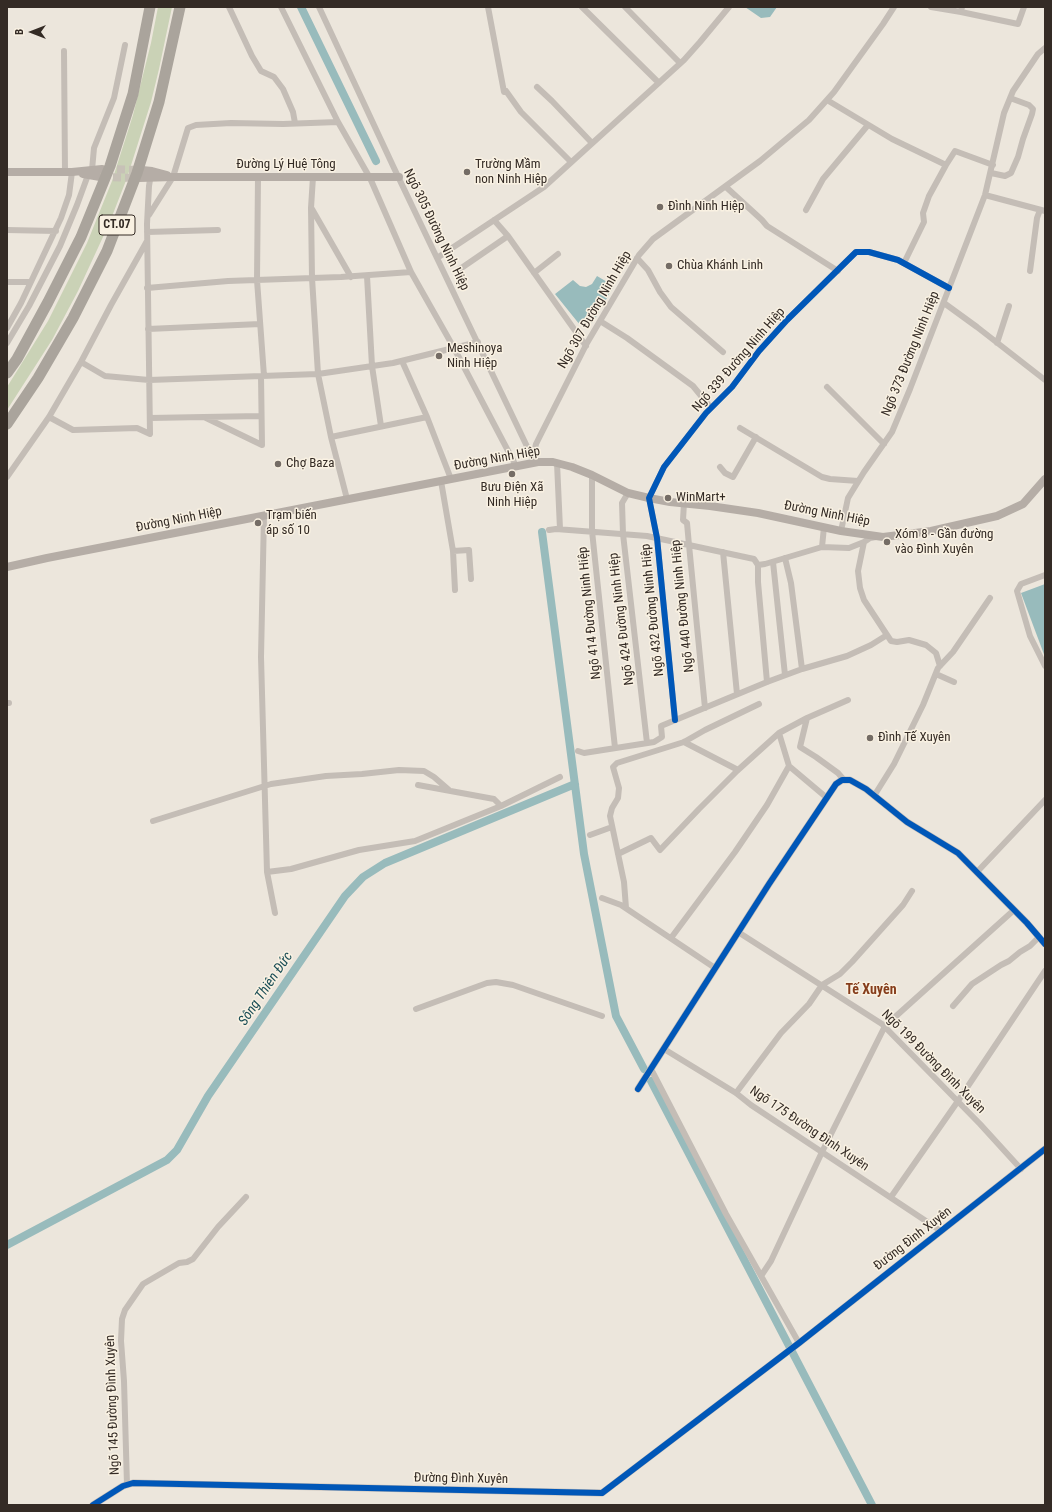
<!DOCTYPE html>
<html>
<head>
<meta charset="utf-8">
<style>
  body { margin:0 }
  #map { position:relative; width:1052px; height:1512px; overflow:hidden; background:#ece6dc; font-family:"Roboto Condensed",sans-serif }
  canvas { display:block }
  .frame { position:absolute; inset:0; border:8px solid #342b25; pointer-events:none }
  .north { position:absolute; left:12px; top:12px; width:40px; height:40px; -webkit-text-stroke:3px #f9f1e2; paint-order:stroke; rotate:270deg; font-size:11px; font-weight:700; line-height:16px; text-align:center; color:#342b25 }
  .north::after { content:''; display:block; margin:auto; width:14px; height:18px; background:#342b25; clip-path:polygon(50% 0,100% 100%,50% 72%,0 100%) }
</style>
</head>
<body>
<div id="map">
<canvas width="1052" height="1512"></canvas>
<div class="frame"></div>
<div class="north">B</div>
</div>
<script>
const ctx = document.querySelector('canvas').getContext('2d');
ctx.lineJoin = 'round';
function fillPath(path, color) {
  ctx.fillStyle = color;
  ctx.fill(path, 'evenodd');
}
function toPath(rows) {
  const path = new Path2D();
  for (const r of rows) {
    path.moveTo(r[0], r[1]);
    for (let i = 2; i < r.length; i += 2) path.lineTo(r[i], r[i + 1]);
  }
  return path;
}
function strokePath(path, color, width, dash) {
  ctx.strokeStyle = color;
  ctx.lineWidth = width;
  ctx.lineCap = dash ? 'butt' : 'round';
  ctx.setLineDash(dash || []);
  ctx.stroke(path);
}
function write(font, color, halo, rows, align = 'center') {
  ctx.font = font + ' "Roboto Condensed",sans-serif';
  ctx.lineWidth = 3;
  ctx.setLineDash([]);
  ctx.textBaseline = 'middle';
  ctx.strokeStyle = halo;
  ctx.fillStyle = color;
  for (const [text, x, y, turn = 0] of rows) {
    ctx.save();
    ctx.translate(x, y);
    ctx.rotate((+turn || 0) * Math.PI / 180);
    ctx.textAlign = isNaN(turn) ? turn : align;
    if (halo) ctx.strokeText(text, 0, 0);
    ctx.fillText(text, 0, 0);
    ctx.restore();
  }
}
fillPath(toPath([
  [158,7,172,7,159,69,151,102,127,178,109,224,78,291,52,340,7,410,7,387,48,321,87,243,112,181,133,115,151,43]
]), '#cad2b6');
fillPath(toPath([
  [745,7,777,7,770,17,761,18],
  [597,276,614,286,593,322,586,326,580,325,555,294,573,280,580,286,586,287,592,284],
  [1045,584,1045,657,1021,593]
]), '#98bbbc');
strokePath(toPath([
  [301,7,376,161],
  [542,532,584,854,616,1016,644,1069],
  [651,1081,872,1505],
  [7,1245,167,1160,177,1150,208,1096,345,896,363,877,385,863,575,784]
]), '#98bbbc', 8);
strokePath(toPath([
  [105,169,142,170],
  [101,177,139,178]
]), '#c7c1b7', 8, [8, 4]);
strokePath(toPath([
  [229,7,252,56,261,71,274,77,283,89,293,112,295,123],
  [281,7,338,122,370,178,411,272,454,348,516,466],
  [319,7,394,168,533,459],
  [488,7,504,92],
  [582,7,659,83],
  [625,7,680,63],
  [931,7,961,12,962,7],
  [961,12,1018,24,1024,7],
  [64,51,65,172],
  [537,87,552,101,592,143],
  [506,91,521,112,571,162],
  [827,100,892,139,946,165],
  [92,170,94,148,114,98,125,45],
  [991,173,1005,176,1011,173,1018,157,1023,139,1032,114,1033,109,1029,105,1010,98],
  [258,177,257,280,264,376],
  [313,177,311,208,312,278,318,374,331,437,347,499],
  [726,187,762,220,767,226,838,271],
  [985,195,1045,211],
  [312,209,351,277],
  [806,210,823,179,868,125],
  [149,215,173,177,188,128,196,125,231,123,283,124,338,122],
  [7,230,56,231],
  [147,232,218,230],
  [508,236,586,346],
  [437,258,544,187,684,60,700,42,729,7],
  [637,258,648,270,660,292,671,307,723,352],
  [904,263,924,222,923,213,929,196,946,165,955,151,993,165],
  [460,269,508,236,494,220],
  [1030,271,1037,218,1040,210],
  [534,273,558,254],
  [367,276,372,366,381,426],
  [7,282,30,282],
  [147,288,228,281,341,277,411,272],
  [944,303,977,327,1045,380],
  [600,321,627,338,693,386,711,408],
  [7,328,21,303,61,218,69,195,72,172],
  [148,329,260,324],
  [7,343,29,306,60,246,77,205,88,175],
  [997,343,1009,306],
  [402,361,427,417,451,479],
  [81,362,105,376,149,380,318,374,393,363,478,342],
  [261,376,262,445,204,417,261,416],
  [827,387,884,444],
  [49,417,73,430,137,428,150,434,147,224,149,186,151,174],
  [150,418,204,417],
  [740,428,822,477,830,479,858,481],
  [331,437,427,417],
  [534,463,534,453,536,444,540,436,587,343,639,255,653,239,760,161,809,120,834,92,883,24,894,7],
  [557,463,560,529],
  [720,467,725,473,733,477,756,437],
  [592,475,592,531,615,748],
  [7,477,49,417,81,362,111,305,147,241],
  [441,481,453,551,469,550,471,579],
  [628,493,622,503,623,534,647,743],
  [684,503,683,520,687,523,689,545,705,708],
  [264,515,261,657,267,872,275,913],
  [549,530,556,529,647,536,754,559,758,565,765,564,822,547,824,527],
  [841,531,848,498,864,472,892,432,910,389,985,195,1004,113,1013,91,1038,54,1045,48],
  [876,537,870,538,864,542,858,571,860,588,864,600,891,641,897,642,909,640,926,645,936,653,940,666],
  [822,547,849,548,864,542],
  [453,551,455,590],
  [723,552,737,694],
  [785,558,791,583,802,669],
  [773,562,785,675],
  [758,565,758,582,767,682],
  [1045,575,1021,584,1017,591,1030,636,1045,666],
  [936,674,954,682],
  [7,703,9,703],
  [807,718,800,747,816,757,838,773,844,780],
  [675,720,657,538,649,498,664,467,706,413,732,387,759,351,787,320,856,252,869,252,898,260,949,288],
  [779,733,789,766,827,798],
  [684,742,738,770],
  [578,751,584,753,654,742,662,737,661,726,767,682,802,669,847,656,871,645,887,635],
  [418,785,494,799,501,806],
  [874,796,894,764,923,705,938,668,953,652,990,598],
  [153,821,271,784,326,776,362,774,399,770,424,771,434,777,449,790],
  [590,835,612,827],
  [618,854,651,838,660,850,699,809,738,770,779,733,807,718,848,700],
  [267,872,291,869,359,850,415,841,501,806,560,777],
  [977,872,1045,800],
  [602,898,621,905,715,968],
  [626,908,624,882,610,816,612,808,618,798,619,788,613,767,617,763,684,742,705,730,759,704],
  [738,932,882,1024,980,1124,1021,1169],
  [671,938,735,852,767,805,789,766],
  [953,1006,972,984,1001,965,1009,961,1020,952,1030,946,1039,937],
  [416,1009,487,983,496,982,513,985,602,1016],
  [664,1049,736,1093,751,1105,941,1231],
  [651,1069,726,1214,799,1343],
  [736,1093,781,1033,809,1004,822,985,840,974,852,962,903,905,912,891],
  [891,1197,958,1101,1045,971],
  [761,1276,771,1261,822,1152,885,1026,1014,910],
  [127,1485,124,1381,121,1341,122,1319,125,1310,143,1284,179,1263,187,1262,193,1259,218,1227,246,1197]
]), '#c4bdb6', 6);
strokePath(toPath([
  [638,1089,769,884,836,784,842,780,850,780,866,789,907,822,958,853,1027,923,1045,944],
  [93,1505,123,1486,133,1483,602,1493,799,1343,1045,1149]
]), '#c4bdb6', 7);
strokePath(toPath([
  [142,170,152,171,167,175],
  [7,172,72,172,102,169],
  [83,174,100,177],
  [139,178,173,177,399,177],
  [7,567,47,558,538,462,553,462,572,467,592,475,628,493,649,498,670,502,710,506,758,513,841,531,883,537,931,531,997,516,1023,504,1045,479]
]), '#b5ada6', 8);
strokePath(toPath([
  [7,373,17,359,48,302,81,237,110,166,133,94,150,7],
  [7,424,38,378,73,318,107,251,137,173,159,102,180,7]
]), '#aaa49c', 11);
strokePath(toPath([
  [675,720,657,538,649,498,664,467,706,413,732,387,759,351,787,320,856,252,869,252,898,260,949,288],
  [638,1089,769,884,836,784,842,780,850,780,866,789,907,822,958,853,1027,923,1045,944],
  [93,1505,123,1486,133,1483,602,1493,799,1343,1045,1149]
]), '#0057b8', 6);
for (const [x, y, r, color] of [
  [467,172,4,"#746c65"],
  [660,207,4,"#746c65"],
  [669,266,4,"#746c65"],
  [439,356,4,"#746c65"],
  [278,464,4,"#746c65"],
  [512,474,4,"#746c65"],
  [668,498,4,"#746c65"],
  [258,523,4,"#746c65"],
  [887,542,4,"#746c65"],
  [870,738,4,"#746c65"]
]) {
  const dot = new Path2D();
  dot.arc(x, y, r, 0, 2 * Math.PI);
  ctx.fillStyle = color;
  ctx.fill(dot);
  strokePath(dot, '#f9f1e2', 1.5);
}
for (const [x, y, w] of [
  [117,225,36]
]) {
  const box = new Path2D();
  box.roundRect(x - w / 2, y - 10, w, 20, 3);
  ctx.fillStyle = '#f9f1e2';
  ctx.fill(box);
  strokePath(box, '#342b25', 1);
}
write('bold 12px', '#342b25', null, [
  ["CT.07",117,225]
]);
write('13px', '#342b25', '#f9f1e2', [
  ["Đường Lý Huệ Tông",286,165],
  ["Ngõ 305 Đường Ninh Hiệp",436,230,64],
  ["Ngõ 307 Đường Ninh Hiệp",595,310,-60],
  ["Ngõ 373 Đường Ninh Hiệp",911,354,-68],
  ["Ngõ 339 Đường Ninh Hiệp",739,360,-49],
  ["Đường Ninh Hiệp",497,459,-10],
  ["Đường Ninh Hiệp",827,514,11],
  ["Đường Ninh Hiệp",179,520,-11],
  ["Ngõ 440 Đường Ninh Hiệp",683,606,-96],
  ["Ngõ 432 Đường Ninh Hiệp",653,610,-96],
  ["Ngõ 414 Đường Ninh Hiệp",590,613,-96],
  ["Ngõ 424 Đường Ninh Hiệp",622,619,-97],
  ["Ngõ 199 Đường Đình Xuyên",933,1062,45],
  ["Ngõ 175 Đường Đình Xuyên",809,1129,34],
  ["Đường Đình Xuyên",913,1239,-38],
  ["Ngõ 145 Đường Đình Xuyên",113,1405,-92],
  ["Đường Đình Xuyên",461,1479,1]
]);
write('13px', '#342b25', '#f9f1e2', [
  ["Trường Mầm",475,165],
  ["non Ninh Hiệp",475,180],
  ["Đình Ninh Hiệp",668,207],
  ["Chùa Khánh Linh",677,266],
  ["Meshinoya",447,349],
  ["Ninh Hiệp",447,364],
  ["Chợ Baza",286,464],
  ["Bưu Điện Xã",512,488,"center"],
  ["Ninh Hiệp",512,503,"center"],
  ["WinMart+",676,498],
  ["Trạm biến",266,516],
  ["áp số 10",266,531],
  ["Xóm 8 - Gần đường",895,535],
  ["vào Đình Xuyên",895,550],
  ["Đình Tế Xuyên",878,738]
], 'left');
write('italic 14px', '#194d56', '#f9f1e2', [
  ["Sông Thiên Đức",266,989,-56]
]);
write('bold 14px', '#863d1b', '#f9f1e2', [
  ["Tế Xuyên",871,990]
]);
</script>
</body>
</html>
